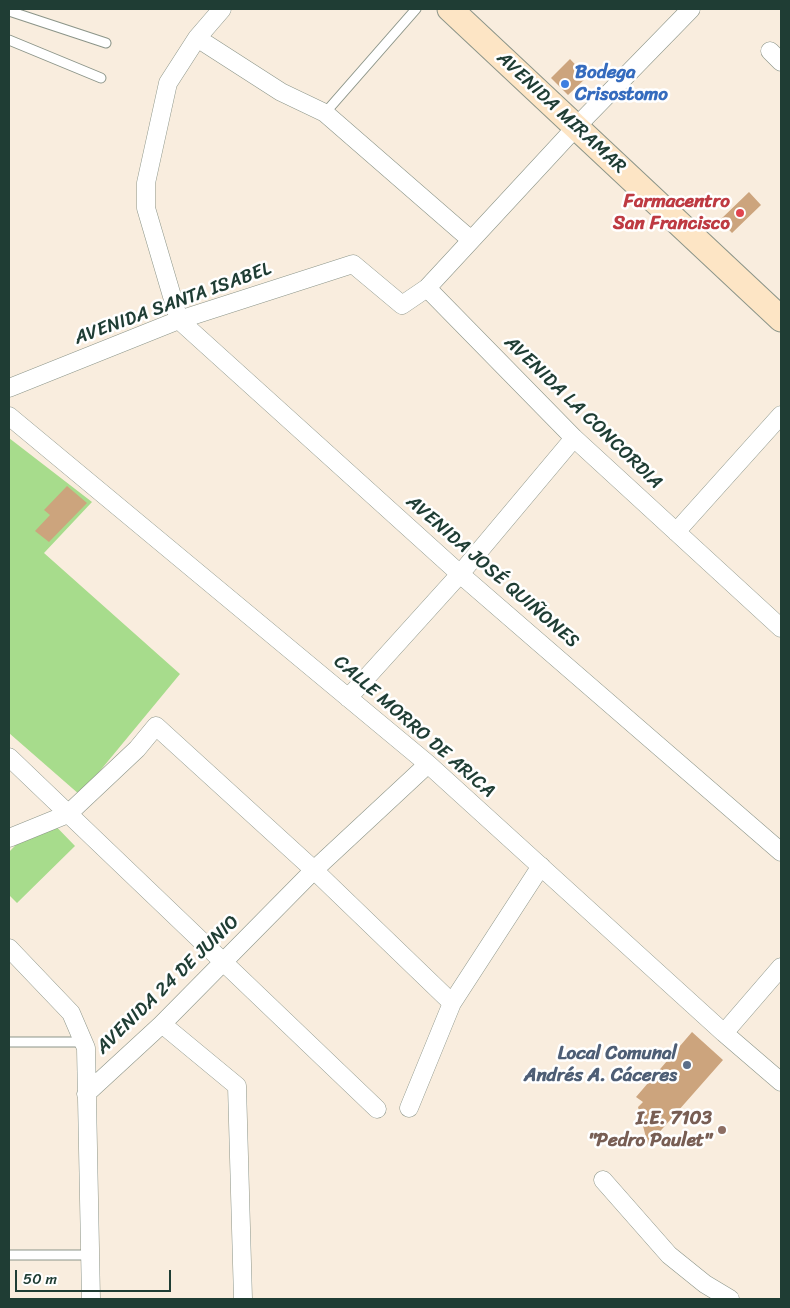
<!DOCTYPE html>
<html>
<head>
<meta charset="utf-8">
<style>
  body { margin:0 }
  #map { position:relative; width:790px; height:1308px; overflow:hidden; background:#f9edde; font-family:Sriracha,sans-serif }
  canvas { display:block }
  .frame { position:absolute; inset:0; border:10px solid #1f3d34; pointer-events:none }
  .scale { position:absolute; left:15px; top:1270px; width:156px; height:22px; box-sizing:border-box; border:2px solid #1f3d34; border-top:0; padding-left:6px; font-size:15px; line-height:18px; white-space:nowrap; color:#1f3d34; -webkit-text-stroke:4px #fff; paint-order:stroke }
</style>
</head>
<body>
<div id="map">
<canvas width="790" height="1308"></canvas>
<div class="frame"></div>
<div class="scale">50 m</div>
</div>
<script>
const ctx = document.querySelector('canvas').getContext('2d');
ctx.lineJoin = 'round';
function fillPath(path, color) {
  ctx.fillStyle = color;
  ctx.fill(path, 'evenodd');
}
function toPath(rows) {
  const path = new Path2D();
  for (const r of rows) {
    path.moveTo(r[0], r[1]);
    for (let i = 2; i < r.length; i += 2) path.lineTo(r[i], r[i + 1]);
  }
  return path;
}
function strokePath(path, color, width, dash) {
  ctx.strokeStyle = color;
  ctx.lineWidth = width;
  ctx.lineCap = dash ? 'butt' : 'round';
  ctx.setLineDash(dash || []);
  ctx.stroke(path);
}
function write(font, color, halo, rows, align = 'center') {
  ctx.font = font + ' Sriracha,sans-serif';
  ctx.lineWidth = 5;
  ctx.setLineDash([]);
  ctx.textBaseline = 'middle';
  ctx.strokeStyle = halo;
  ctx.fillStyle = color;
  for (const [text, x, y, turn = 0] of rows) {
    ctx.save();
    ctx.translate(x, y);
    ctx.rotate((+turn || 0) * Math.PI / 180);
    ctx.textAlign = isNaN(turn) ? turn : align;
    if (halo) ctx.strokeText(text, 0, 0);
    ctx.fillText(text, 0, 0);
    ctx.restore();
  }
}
fillPath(toPath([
  [9,438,92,502,44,553,180,674,80,795,9,733],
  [45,815,75,846,17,903,9,895,9,852]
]), '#a7dc8c');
fillPath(toPath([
  [570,59,587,77,568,95,551,78],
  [749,192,761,205,732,233,720,220],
  [67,486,87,503,49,542,35,531,50,515,44,510],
  [692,1032,723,1060,648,1145,638,1107,643,1102,636,1097]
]), '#cca47d');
const lane = toPath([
  [9,11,106,43],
  [9,40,101,78],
  [325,113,416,9],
  [9,1042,83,1042],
  [9,1255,90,1255]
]);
const street = toPath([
  [222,9,197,38,168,83,146,183,146,208,179,320,460,574,781,852],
  [197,38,281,92,325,113,471,240],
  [770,51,781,62],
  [427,288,574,438,781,628],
  [9,388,179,320,353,264,402,305,427,288,576,127,691,9],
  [9,416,428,764,724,1033,781,1082],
  [676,532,781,415],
  [348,698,460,574,574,438],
  [9,757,377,1109],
  [9,838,68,814,137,749,156,726,314,870,452,1003],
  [9,948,71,1013,86,1048,91,1299],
  [162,1024,237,1086,243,1299],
  [724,1033,781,967],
  [86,1094,162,1024,314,870,428,764],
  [409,1108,452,1003,541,866],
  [603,1180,669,1255,705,1284,730,1299]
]);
const secondary = toPath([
  [450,9,781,319]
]);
strokePath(lane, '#8c9589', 11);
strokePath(street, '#8c9589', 19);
strokePath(secondary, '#8c9589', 27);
strokePath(lane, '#fff', 9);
strokePath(street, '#fff', 18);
strokePath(secondary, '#fde5c5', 25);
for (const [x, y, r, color] of [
  [565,84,5,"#3f7fe0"],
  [740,213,5,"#e0444e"],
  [687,1065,5,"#5c6f8a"],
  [722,1130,5,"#8d6e63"]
]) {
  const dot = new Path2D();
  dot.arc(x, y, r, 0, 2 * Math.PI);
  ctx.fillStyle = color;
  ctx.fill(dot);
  strokePath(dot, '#fff', 2);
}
write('bold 19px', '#366cbe', '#fff', [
  ["Bodega",575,73],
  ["Crisostomo",575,95]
], 'left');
write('19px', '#1f3d34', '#fff', [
  ["AVENIDA MIRAMAR",561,113,43],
  ["AVENIDA SANTA ISABEL",173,304,-20],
  ["AVENIDA LA CONCORDIA",583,413,44],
  ["AVENIDA JOSÉ QUIÑONES",492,572,41],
  ["CALLE MORRO DE ARICA",414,727,41],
  ["AVENIDA 24 DE JUNIO",168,985,-44]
]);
write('bold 19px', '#be3a42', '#fff', [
  ["Farmacentro",730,202],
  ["San Francisco",730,224]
], 'right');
write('bold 19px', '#4e5e75', '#fff', [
  ["Local Comunal",677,1054],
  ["Andrés A. Cáceres",677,1076]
], 'right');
write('bold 19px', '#785e54', '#fff', [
  ["I.E. 7103",712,1119],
  ["\"Pedro Paulet\"",712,1141]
], 'right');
</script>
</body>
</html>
